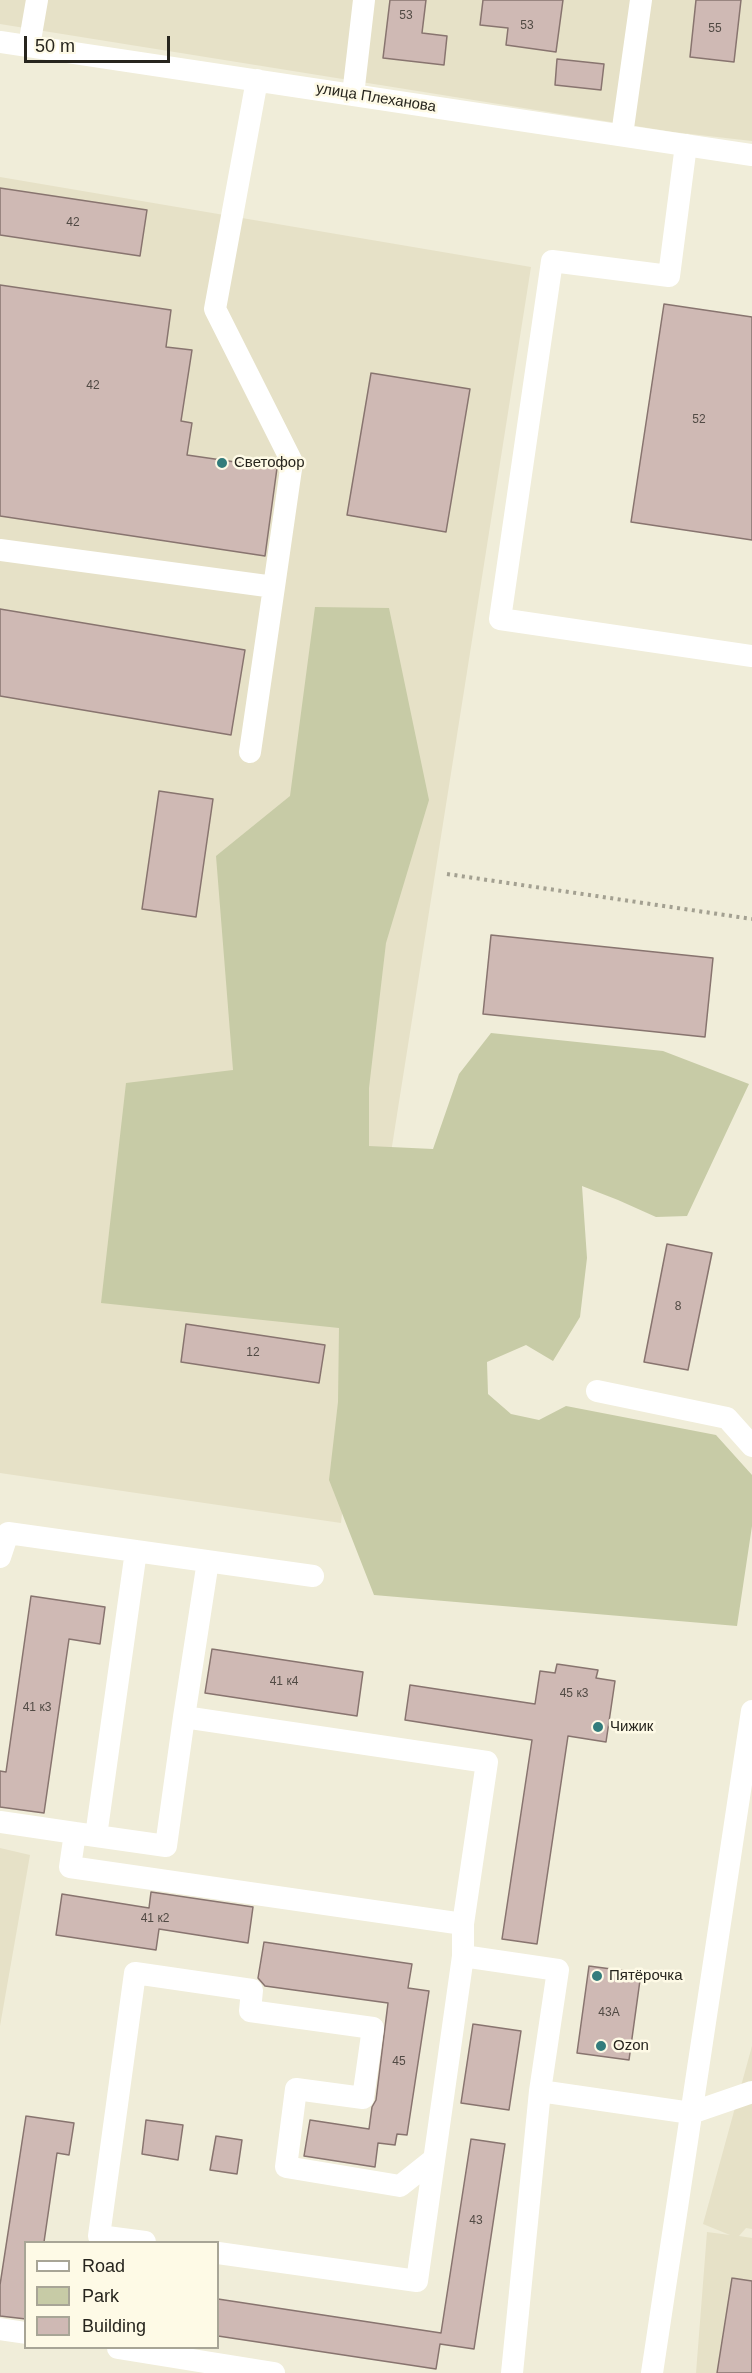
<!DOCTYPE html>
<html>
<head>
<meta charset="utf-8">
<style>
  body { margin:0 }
  #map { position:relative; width:752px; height:2373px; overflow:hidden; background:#f0edd9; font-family:Arial,sans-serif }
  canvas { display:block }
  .legend { position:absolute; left:24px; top:2241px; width:195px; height:108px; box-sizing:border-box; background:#fefae6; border:2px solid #a8a596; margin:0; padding:8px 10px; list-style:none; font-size:18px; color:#27251e }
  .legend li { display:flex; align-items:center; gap:12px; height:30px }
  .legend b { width:30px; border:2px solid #a8a596 }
  .scale { position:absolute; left:24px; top:36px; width:146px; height:27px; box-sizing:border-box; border:3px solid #27251e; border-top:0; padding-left:8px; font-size:18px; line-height:21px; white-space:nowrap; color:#27251e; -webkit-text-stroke:4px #fefae6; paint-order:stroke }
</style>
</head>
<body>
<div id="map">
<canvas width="752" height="2373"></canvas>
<ul class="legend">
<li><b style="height:8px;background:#fff"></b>Road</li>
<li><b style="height:16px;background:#c7cba6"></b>Park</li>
<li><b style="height:16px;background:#cfb9b4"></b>Building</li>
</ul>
<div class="scale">50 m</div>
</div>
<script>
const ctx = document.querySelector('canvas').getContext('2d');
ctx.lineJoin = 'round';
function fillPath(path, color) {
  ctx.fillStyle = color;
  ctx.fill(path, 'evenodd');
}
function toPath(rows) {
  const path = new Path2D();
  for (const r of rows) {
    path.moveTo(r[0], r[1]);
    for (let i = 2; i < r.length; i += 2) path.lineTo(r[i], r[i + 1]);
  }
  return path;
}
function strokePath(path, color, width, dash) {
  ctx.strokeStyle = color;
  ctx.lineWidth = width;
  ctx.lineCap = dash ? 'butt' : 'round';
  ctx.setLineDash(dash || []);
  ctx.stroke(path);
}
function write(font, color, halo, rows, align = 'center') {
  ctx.font = font + ' Arial,sans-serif';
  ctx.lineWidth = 5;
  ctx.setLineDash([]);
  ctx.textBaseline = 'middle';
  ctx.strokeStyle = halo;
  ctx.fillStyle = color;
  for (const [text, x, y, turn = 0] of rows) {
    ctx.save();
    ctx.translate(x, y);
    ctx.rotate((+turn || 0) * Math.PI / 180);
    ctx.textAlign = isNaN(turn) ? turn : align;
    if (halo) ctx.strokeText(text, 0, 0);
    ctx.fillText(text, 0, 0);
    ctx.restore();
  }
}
fillPath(toPath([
  [0,0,752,0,752,141,673,132,0,24],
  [0,177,531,267,359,1355,341,1523,0,1473],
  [0,1848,30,1855,0,2026],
  [752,2046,752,2229,746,2228,739,2236,752,2238,752,2373,696,2373,707,2232,730,2235,703,2224]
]), '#e6e1c7');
fillPath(toPath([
  [315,607,389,608,429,800,386,943,369,1088,369,1146,433,1149,459,1074,491,1033,663,1051,749,1084,687,1216,656,1217,618,1200,582,1186,587,1258,580,1317,553,1361,526,1345,487,1362,488,1394,511,1414,539,1420,566,1406,716,1435,752,1475,752,1526,737,1626,374,1595,329,1480,338,1402,339,1328,101,1303,126,1083,233,1070,216,856,290,796]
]), '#c7cba6');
const building = toPath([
  [390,0,426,0,422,33,447,36,444,65,383,58,390,0],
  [483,0,563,0,556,52,506,45,508,28,480,25,483,0],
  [696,0,741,0,734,62,690,57,696,0],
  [557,59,604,64,601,90,555,85,557,59],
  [0,188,147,210,140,256,0,235,0,188],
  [0,285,171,310,166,347,192,350,181,421,192,423,187,455,277,468,265,556,0,516,0,285],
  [664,304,752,317,752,540,631,522,664,304],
  [371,373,470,389,446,532,347,515,371,373],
  [0,609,245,650,231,735,0,696,0,609],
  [159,791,213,799,196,917,142,909,159,791],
  [491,935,713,958,705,1037,483,1014,491,935],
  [667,1244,712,1253,688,1370,644,1362,667,1244],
  [186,1324,325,1345,319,1383,181,1362,186,1324],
  [31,1596,105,1607,100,1644,69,1639,44,1813,0,1807,0,1771,6,1772,31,1596],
  [212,1649,363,1672,357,1716,205,1693,212,1649],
  [557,1664,598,1670,596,1678,615,1681,606,1742,568,1736,537,1944,502,1939,532,1740,405,1720,410,1685,535,1704,540,1671,555,1673,557,1664],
  [151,1892,253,1907,248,1943,159,1929,156,1950,56,1935,62,1894,149,1908,151,1892],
  [264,1942,412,1964,408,1988,429,1991,407,2135,397,2134,395,2145,378,2143,375,2167,304,2156,310,2120,369,2129,372,2107,376,2100,388,2003,265,1986,258,1978,264,1942],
  [589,1966,641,1973,629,2060,577,2053,589,1966],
  [473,2024,521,2031,509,2110,461,2103,473,2024],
  [26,2116,74,2123,69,2155,57,2153,44,2242,26,2242,26,2319,0,2316,0,2285,26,2116],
  [146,2120,183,2125,178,2160,142,2154,146,2120],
  [216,2136,242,2140,237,2174,210,2170,216,2136],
  [471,2139,505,2144,474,2349,440,2344,436,2369,218,2336,218,2299,441,2333,471,2139],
  [732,2278,752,2281,752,2373,717,2373,732,2278]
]);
fillPath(building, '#cfb9b4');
strokePath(building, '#88746f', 1.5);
strokePath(toPath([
  [447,874,752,919]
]), '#a3a091', 4, [3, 4.5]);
strokePath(toPath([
  [0,42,752,155],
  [29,46,37,0],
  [257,80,215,309,292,462,274,587],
  [353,95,364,0],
  [622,135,641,0],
  [686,145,669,276,552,261,500,619,752,656],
  [0,550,274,587,250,752],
  [597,1391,727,1418,752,1446],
  [0,1557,8,1533,313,1576],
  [184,1717,208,1561],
  [0,1822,75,1833],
  [96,1836,136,1551],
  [463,1956,558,1970,540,2091,512,2373],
  [540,2091,691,2113,752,2092],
  [145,2242,99,2236,135,1973,252,1990,250,2011,373,2028,363,2098,296,2089,286,2167,400,2186,434,2159],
  [218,2253,417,2281,463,1956,463,1924,487,1762,184,1717,166,1846,75,1833,70,1867,463,1924],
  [0,2329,26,2333],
  [118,2348,274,2373],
  [652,2373,752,1711]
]), '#fff', 22);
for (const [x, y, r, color] of [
  [222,463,6,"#337c7c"],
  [598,1727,6,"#337c7c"],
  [597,1976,6,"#337c7c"],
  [601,2046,6,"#337c7c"]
]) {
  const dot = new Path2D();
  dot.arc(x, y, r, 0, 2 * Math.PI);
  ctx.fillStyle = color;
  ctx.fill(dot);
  strokePath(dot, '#fefae6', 2);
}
write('12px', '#514a44', null, [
  ["53",406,16],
  ["53",527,26],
  ["55",715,29],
  ["42",73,223],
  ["42",93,386],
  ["52",699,420],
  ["8",678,1307],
  ["12",253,1353],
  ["41 к4",284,1682],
  ["45 к3",574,1694],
  ["41 к3",37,1708],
  ["41 к2",155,1919],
  ["43А",609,2013],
  ["45",399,2062],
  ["43",476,2221]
]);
write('15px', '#27251e', '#fefae6', [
  ["улица Плеханова",376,98,9]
]);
write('15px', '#27251e', '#fefae6', [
  ["Светофор",234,463],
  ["Чижик",610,1727],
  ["Пятёрочка",609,1976],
  ["Ozon",613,2046]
], 'left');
</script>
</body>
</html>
